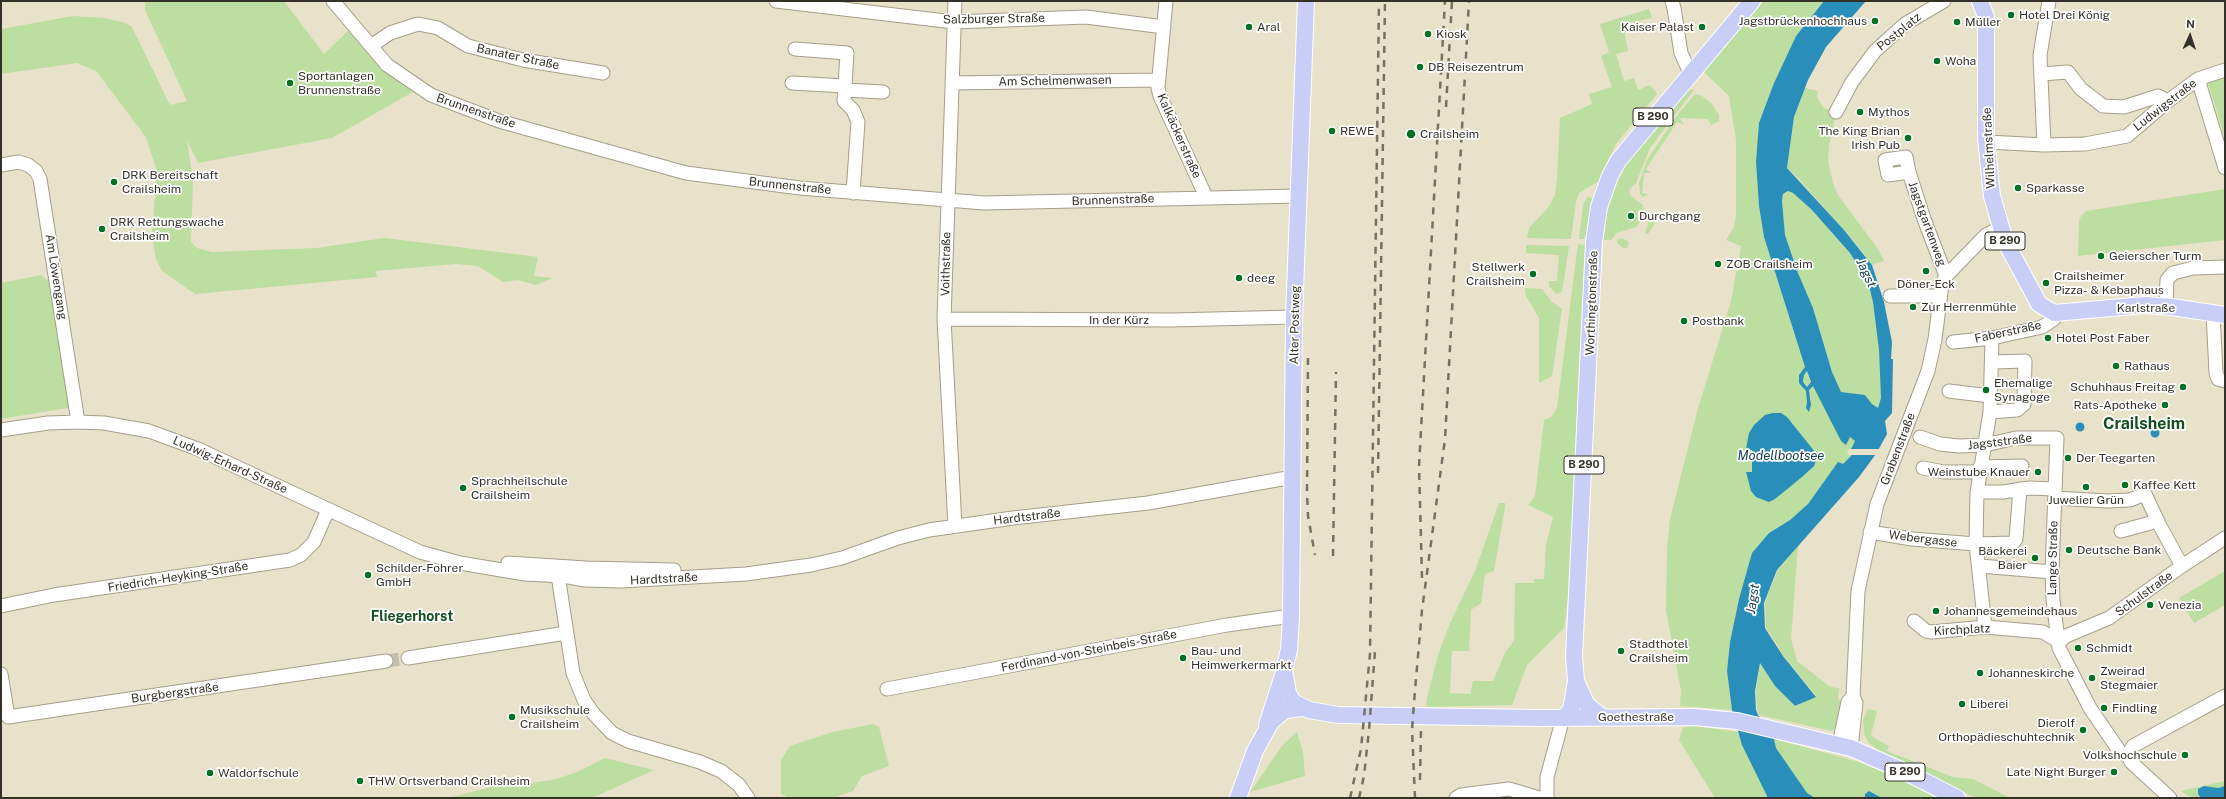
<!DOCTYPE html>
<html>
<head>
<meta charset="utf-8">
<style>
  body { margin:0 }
  #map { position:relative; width:2226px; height:799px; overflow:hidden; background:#e9e2ca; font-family:"Public Sans",sans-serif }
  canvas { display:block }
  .frame { position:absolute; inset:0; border:2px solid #343128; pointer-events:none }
  .north { position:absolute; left:2170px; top:16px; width:40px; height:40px; -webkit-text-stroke:3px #fff; paint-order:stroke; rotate:3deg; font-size:11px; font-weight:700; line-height:16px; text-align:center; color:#343128 }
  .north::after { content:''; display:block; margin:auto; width:14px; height:18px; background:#343128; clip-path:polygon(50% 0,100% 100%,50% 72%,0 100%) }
</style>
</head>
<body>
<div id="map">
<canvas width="2226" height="799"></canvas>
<div class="frame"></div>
<div class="north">N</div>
</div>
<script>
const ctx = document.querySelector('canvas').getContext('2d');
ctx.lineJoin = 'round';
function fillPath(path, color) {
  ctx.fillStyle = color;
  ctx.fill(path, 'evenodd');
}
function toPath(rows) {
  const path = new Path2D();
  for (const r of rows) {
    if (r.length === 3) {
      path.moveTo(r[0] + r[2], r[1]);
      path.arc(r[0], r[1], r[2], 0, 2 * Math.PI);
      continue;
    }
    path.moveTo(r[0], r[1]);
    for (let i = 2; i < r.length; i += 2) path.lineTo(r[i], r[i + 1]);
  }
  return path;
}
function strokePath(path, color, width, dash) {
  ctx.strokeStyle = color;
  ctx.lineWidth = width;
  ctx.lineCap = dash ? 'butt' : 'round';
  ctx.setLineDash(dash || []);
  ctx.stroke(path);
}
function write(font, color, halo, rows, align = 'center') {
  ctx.font = font + ' "Public Sans",sans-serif';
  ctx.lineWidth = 3.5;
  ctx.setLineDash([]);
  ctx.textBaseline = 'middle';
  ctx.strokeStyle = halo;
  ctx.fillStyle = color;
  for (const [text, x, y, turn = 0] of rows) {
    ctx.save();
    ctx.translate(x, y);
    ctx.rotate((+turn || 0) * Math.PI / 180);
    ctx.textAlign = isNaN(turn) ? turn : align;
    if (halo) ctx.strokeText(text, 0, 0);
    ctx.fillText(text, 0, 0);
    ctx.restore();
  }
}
fillPath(toPath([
  [145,1,284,1,324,54,350,29,363,48,389,75,413,92,332,138,198,163,170,105,187,101,145,10],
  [1764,1,1824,1,1796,36,1774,83,1760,123,1756,162,1759,206,1764,237,1805,367,1799,383,1806,391,1807,402,1811,399,1809,390,1813,385,1841,441,1850,437,1856,441,1849,453,1852,455,1843,465,1838,463,1808,504,1790,520,1769,533,1739,599,1730,642,1727,671,1732,710,1680,706,1681,691,1666,610,1667,548,1670,519,1697,412,1731,301,1741,246,1726,240,1733,229,1736,216,1736,140,1729,96,1704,72],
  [1649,9,1652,18,1623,24,1628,51,1616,54,1624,81,1634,78,1638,90,1650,85,1657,94,1616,144,1599,181,1579,193,1576,201,1571,239,1527,238,1529,228,1548,208,1555,195,1557,179,1560,118,1592,104,1589,94,1612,87,1601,56,1609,52,1600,24],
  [73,16,105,18,126,23,132,27,187,140,193,181,191,242,197,248,212,252,316,248,385,238,538,257,534,276,553,278,536,285,518,280,503,282,478,266,456,264,376,271,377,277,195,294,162,271,156,260,152,234,157,171,146,137,96,71,77,63,1,74,1,29],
  [2225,78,2225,139,2208,82],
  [1805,88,1818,91,1817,97,1823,107,1836,113,1829,146,1828,162,1833,183,1838,195,1878,249,1884,261,1872,265,1863,252,1799,179,1787,168,1794,117],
  [1688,89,1694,90,1650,148,1636,183,1629,190,1630,195,1643,205,1644,212,1642,220,1636,227,1617,233,1611,240,1602,240,1604,221,1609,198,1625,164],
  [1695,94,1702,96,1712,104,1719,115,1719,121,1711,125,1708,119,1680,118,1684,125,1677,122,1646,169,1651,173,1644,173,1642,193,1649,194,1643,197,1640,194,1639,183,1647,160,1675,118],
  [2225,189,2225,240,2078,256,2079,222,2081,216,2086,211],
  [1788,191,1793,193,1811,209,1850,253,1868,282,1873,302,1879,350,1881,398,1878,408,1872,404,1865,395,1840,392,1832,372,1813,308,1798,273,1785,235,1782,201,1783,194],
  [1587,197,1592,198,1593,202,1585,239,1579,239,1583,206],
  [1653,215,1659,217,1648,234,1645,233,1650,218],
  [1622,238,1629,242,1627,248,1623,248,1617,243,1617,240],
  [1578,244,1585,245,1576,539,1564,628,1527,665,1512,705,1426,707,1427,698,1437,658,1450,623,1475,571,1499,503,1505,503,1505,508,1494,571,1485,574,1481,603,1471,610,1469,651,1452,651,1450,693,1470,694,1473,681,1493,681,1505,653,1514,640,1515,583,1534,583,1534,579,1544,579,1546,545,1553,517,1528,505,1535,496,1544,420,1551,417,1557,408],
  [1526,245,1569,246,1562,292,1556,294,1549,286,1549,281,1557,281,1559,255,1526,253],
  [41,275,49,281,71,401,68,408,1,419,1,283],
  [1525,288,1542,289,1551,301,1562,309,1552,376,1539,383,1539,318,1526,296],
  [1807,371,1811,382,1807,387,1803,382,1804,375],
  [1798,546,1791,639,1797,661,1829,686,1843,690,1839,690,1838,699,1843,701,1839,724,1832,731,1759,715,1757,709,1756,691,1760,663,1775,686,1795,707,1816,696,1783,655,1766,627,1765,602,1778,570],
  [2225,571,2225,605,2194,623,2179,598],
  [1868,709,1877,711,1871,735,1876,739,1889,746,1887,751,1953,777,1973,779,2010,798,1976,798,1877,750,1868,742,1864,734,1863,720],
  [873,724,879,727,889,766,862,776,853,791,833,798,789,798,781,794,781,760,790,746,833,732],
  [1694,726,1738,732,1768,798,1715,798,1679,740,1683,727],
  [1297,732,1303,752,1305,776,1250,792,1282,746],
  [1774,739,1859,762,1897,778,1936,798,1882,798,1869,791,1865,794,1865,798,1815,798,1807,794,1776,748],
  [605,758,654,770,592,798,447,798,491,787,508,787,556,779,577,772],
  [2225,781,2225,798,2192,798,2181,791]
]), '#bcdea0');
fillPath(toPath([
  [1824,1,1866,1,1826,47,1808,80,1794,117,1787,168,1844,230,1872,265,1884,302,1892,342,1891,359,1893,359,1892,413,1885,421,1887,434,1876,454,1859,477,1777,570,1764,603,1765,628,1783,656,1816,697,1795,706,1775,686,1760,663,1755,691,1756,710,1765,731,1774,739,1776,748,1807,793,1815,798,1768,798,1742,745,1732,710,1727,671,1730,642,1739,599,1752,553,1769,533,1790,520,1808,504,1838,462,1843,464,1852,455,1849,453,1855,441,1850,437,1846,445,1841,441,1813,386,1809,390,1811,405,1809,412,1806,408,1807,402,1806,391,1799,383,1799,375,1805,367,1764,237,1759,206,1756,162,1759,123,1774,83,1796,36],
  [1788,191,1793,193,1811,209,1850,253,1868,282,1873,302,1879,350,1881,398,1878,408,1872,404,1865,395,1841,392,1832,372,1813,308,1798,273,1785,235,1782,201,1783,194],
  [1807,371,1811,382,1807,387,1803,382,1804,375],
  [1773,413,1781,413,1787,417,1815,452,1817,458,1814,466,1802,477,1775,499,1769,502,1756,497,1751,491,1746,472,1752,472,1752,450,1746,449,1749,433,1754,425,1765,415],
  [2080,427,4.5],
  [2155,433,4.5],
  [2204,786,2218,788,2225,786,2225,798,2201,798,2198,794,2198,789],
  [1869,791,1882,798,1865,798,1865,794]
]), '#298fba');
fillPath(toPath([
  [1849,449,1881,449,1877,455,1849,455,1847,453]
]), '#e9e2ca');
strokePath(toPath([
  [386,661,408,658]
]), '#c5bfaa', 13, [13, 6]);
const minor = toPath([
  [333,1,387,65,431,95,499,121,686,173,800,188,984,203,1299,196],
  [776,1,954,22,1086,17,1164,27],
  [1166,1,1158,88,1160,96,1206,197],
  [1672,1,1674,8,1681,53,1690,73],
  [371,46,390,33,418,24,438,28,468,46,523,60,603,73],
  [795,49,847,53,844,101,853,110,858,122,853,193],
  [2041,74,2068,72,2081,89,2103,106,2124,107,2158,96,2168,101],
  [2198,79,2225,168],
  [792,83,845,86],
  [952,83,1158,80],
  [845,90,883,92],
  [1836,112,1852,82,1875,51,1905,24,1944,1],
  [1987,142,2044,145,2085,144,2127,136,2168,101,2198,79,2225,70],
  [2044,145,2040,55,2049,1],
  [1,165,19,162,28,165,36,171,40,179,78,422],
  [1909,172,1888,175,1885,160,1906,157,1909,172,1924,219,1946,276],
  [1890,296,1940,296],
  [2166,306,2167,280,2173,273,2193,268,2225,267],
  [2213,313,2216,373,2218,379,2225,381],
  [944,319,1172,320,1294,317],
  [1953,342,1992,338,2042,327,2054,319,2054,313],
  [1949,391,1990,396],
  [1990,412,2017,410,2024,404,2025,361,1993,362],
  [1,430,48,423,78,422,104,423,149,431,198,449,420,552,460,563,525,574,563,576,585,580,621,581,746,574,811,565,842,558,898,538,929,530,1013,518,1148,503,1293,477],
  [1920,437,1940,444,1959,446,1985,445,2016,438,2057,438,2052,572,2053,600,2059,648,2090,708,2120,752,2128,755],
  [1980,467,2022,466],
  [1923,468,1944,472,1979,472],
  [1977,492,2003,492,2029,488,2055,489],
  [2055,498,2107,501,2130,500,2145,494,2160,526,2182,566],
  [955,526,944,319,955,1],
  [2121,531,2158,521],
  [1870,532,1912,539,1976,544,2013,543,2016,539,2020,489],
  [508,563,586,568,674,570],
  [1980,566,2052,572],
  [557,569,573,673,584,700,593,713,612,733,628,741,700,762,721,771,739,785,748,798],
  [1,606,54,595,290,560,301,555,314,542,328,510],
  [1914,621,1926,631,1932,632,1985,627,2043,632,2059,642],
  [1985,627,1976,544,1977,492,1990,412,1992,338],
  [2059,642,2066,636,2109,618,2182,566,2225,538],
  [408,658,566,633],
  [1,674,8,717,386,661],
  [887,689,1227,625,1291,616],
  [1839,744,1848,702,1853,696],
  [1851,748,1856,703,1853,696,1858,591,1877,504,1928,371,1935,339,1942,284,1946,276,1986,235,2000,228],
  [2128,755,2133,746,2225,696],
  [2128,755,2131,762,2170,798],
  [1456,798,1461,795,1509,789,1539,798],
  [1547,798,1547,777,1563,718]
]);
const major = toPath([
  [1306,1,1294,317,1291,616,1289,650,1284,670,1288,693,1293,702,1309,710,1338,715,1540,718,1694,717,1737,721,1851,748,1908,773,1957,798],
  [1980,1,1986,17,1986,138,1992,196,2005,241,2039,304,2054,313,2145,305,2172,307,2225,315],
  [1576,681,1587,705,1601,716],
  [1563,718,1570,711,1572,705,1576,681,1574,656,1594,242,1599,207,1610,176,1618,161,1752,1],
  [1267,725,1283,675],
  [1238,798,1255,751,1271,722,1285,710,1302,708]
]);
strokePath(minor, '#a59e88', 15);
strokePath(major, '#fff', 18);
strokePath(minor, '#fff', 13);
strokePath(major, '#c9cef7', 16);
strokePath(toPath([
  [1446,107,1452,1],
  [1308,358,1307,493,1308,516,1315,555],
  [1378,473,1385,1],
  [1333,556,1336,372],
  [1422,578,1419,466,1445,1],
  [1420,780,1421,729],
  [1350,798,1361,749,1370,654,1379,1],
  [1359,798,1364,776,1369,730,1375,651],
  [1415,798,1412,730,1415,690,1422,610,1445,439,1469,1]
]), '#757162', 2.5, [7, 7]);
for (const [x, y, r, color] of [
  [2011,15,4,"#017124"],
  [1875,21,4,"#017124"],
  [1957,22,4,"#017124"],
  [1249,27,4,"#017124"],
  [1702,27,4,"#017124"],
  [1428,34,4,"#017124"],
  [1937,61,4,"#017124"],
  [1420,67,4,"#017124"],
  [290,83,4,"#017124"],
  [1860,112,4,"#017124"],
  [1332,131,4,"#017124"],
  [1411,134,5,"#017124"],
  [1908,138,4,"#017124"],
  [114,182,4,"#017124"],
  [2018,188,4,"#017124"],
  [1631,216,4,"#017124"],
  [102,229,4,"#017124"],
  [2101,256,4,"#017124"],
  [1718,264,4,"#017124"],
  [1926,271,4,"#017124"],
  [1533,274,4,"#017124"],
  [1239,278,4,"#017124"],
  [2046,283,4,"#017124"],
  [1913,307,4,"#017124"],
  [1684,321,4,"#017124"],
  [2048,338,4,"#017124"],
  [2116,366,4,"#017124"],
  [2183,387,4,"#017124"],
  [1986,390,4,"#017124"],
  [2165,405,4,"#017124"],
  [2068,458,4,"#017124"],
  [2038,472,4,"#017124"],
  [2125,485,4,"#017124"],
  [2086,487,4,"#017124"],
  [463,488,4,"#017124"],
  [2069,550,4,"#017124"],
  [2035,558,4,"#017124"],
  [368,575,4,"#017124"],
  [2150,605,4,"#017124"],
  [1936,611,4,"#017124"],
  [2078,648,4,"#017124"],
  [1621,651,4,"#017124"],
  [1183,658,4,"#017124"],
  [1980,673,4,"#017124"],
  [2092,678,4,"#017124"],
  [1962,704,4,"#017124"],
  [2104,708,4,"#017124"],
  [512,717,4,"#017124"],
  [2083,730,4,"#017124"],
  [2185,755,4,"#017124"],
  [2114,772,4,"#017124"],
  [210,773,4,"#017124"],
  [360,781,4,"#017124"]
]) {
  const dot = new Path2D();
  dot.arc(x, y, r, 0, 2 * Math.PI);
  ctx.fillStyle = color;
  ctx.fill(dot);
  strokePath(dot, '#fff', 1.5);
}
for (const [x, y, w] of [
  [1653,117,40],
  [2005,241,40],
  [1584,465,40],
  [1905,772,40]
]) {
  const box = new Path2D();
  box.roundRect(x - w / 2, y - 9, w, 18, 3);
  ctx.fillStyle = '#fff';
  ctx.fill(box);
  strokePath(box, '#343128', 1);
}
write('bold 11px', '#343128', null, [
  ["B 290",1653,117],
  ["B 290",2005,241],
  ["B 290",1584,465],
  ["B 290",1905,772]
]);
write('12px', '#343128', '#fff', [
  ["Hotel Drei König",2019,15],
  ["Jagstbrückenhochhaus",1867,21,"right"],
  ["Müller",1965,22],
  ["Aral",1257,27],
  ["Kaiser Palast",1694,27,"right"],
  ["Kiosk",1436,34],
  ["Woha",1945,61],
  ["DB Reisezentrum",1428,67],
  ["Sportanlagen",298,76],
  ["Brunnenstraße",298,90],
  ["Mythos",1868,112],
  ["REWE",1340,131],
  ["The King Brian",1900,131,"right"],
  ["Irish Pub",1900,145,"right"],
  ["Crailsheim",1420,134],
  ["DRK Bereitschaft",122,175],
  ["Crailsheim",122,189],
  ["Sparkasse",2026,188],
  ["Durchgang",1639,216],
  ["DRK Rettungswache",110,222],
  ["Crailsheim",110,236],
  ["Geierscher Turm",2109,256],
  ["ZOB Crailsheim",1726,264],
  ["Stellwerk",1525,267,"right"],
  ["Crailsheim",1525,281,"right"],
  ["Crailsheimer",2054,276],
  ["Pizza- & Kebaphaus",2054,290],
  ["deeg",1247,278],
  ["Döner-Eck",1926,284,"center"],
  ["Zur Herrenmühle",1921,307],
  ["Postbank",1692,321],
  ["Hotel Post Faber",2056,338],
  ["Rathaus",2124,366],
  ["Ehemalige",1994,383],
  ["Synagoge",1994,397],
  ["Schuhhaus Freitag",2175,387,"right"],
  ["Rats-Apotheke",2157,405,"right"],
  ["Der Teegarten",2076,458],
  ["Weinstube Knauer",2030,472,"right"],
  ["Sprachheilschule",471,481],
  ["Crailsheim",471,495],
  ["Kaffee Kett",2133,485],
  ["Juwelier Grün",2086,500,"center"],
  ["Deutsche Bank",2077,550],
  ["Bäckerei",2027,551,"right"],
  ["Baier",2027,565,"right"],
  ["Schilder-Fohrer",376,568],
  ["GmbH",376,582],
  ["Venezia",2158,605],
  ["Johannesgemeindehaus",1944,611],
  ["Stadthotel",1629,644],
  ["Crailsheim",1629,658],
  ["Schmidt",2086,648],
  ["Bau- und",1191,651],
  ["Heimwerkermarkt",1191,665],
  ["Zweirad",2100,671],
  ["Stegmaier",2100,685],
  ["Johanneskirche",1988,673],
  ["Liberei",1970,704],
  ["Findling",2112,708],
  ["Musikschule",520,710],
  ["Crailsheim",520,724],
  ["Dierolf",2075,723,"right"],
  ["Orthopädieschuhtechnik",2075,737,"right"],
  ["Volkshochschule",2177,755,"right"],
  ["Late Night Burger",2106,772,"right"],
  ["Waldorfschule",218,773],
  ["THW Ortsverband Crailsheim",368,781]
], 'left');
write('12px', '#343128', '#fff', [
  ["Salzburger Straße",994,19,-1],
  ["Postplatz",1899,32,-39],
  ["Banater Straße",518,57,12],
  ["Am Schelmenwasen",1055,81,-1],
  ["Ludwigstraße",2165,105,-38],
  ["Brunnenstraße",476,111,19],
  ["Kalkäckerstraße",1179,136,66],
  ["Wilhelmstraße",1989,148,-93],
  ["Brunnenstraße",790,186,6],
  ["Brunnenstraße",1113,200,-2],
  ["Jagstgartenweg",1927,224,70],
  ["Voithstraße",946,264,-89],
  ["Am Löwengang",56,277,81],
  ["Worthingtonstraße",1592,303,-88],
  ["Karlstraße",2146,308],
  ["In der Kürz",1119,320],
  ["Alter Postweg",1295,325,-89],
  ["Faberstraße",2008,332,-12],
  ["Jagststraße",2000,442,-7],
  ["Grabenstraße",1898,449,-69],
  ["Ludwig-Erhard-Straße",230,465,24],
  ["Hardtstraße",1027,517,-7],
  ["Webergasse",1923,539,7],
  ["Lange Straße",2053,558,-89],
  ["Friedrich-Heyking-Straße",178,577,-9],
  ["Hardtstraße",664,579,-3],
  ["Schulstraße",2144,594,-36],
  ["Kirchplatz",1962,630,-3],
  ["Ferdinand-von-Steinbeis-Straße",1089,651,-11],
  ["Burgbergstraße",175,693,-8],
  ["Goethestraße",1636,717]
]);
write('italic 13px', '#184154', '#fff', [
  ["Jagst",1866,273,65],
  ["Modellbootsee",1781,456],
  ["Jagst",1753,599,-82]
]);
write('bold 14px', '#14501f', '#fff', [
  ["Fliegerhorst",412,617]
]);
write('bold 16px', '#14501f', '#fff', [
  ["Crailsheim",2144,424]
]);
</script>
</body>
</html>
